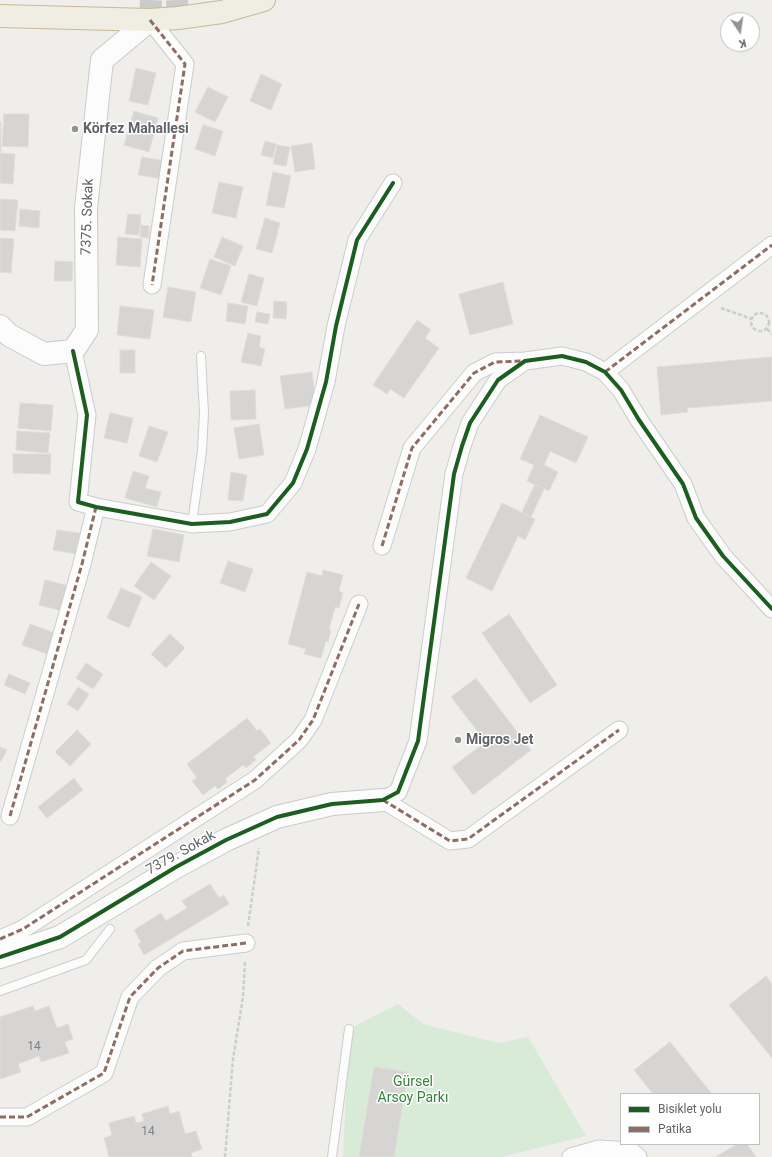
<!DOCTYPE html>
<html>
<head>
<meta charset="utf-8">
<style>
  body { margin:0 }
  #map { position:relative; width:772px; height:1157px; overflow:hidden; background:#efeeea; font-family:Roboto,sans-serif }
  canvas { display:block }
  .legend { position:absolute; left:620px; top:1093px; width:140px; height:52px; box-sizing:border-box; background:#fff; border:1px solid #bfc1c3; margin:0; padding:5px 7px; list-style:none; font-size:12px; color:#5f6368 }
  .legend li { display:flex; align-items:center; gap:8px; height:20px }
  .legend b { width:20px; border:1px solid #bfc1c3 }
  .north { position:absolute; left:720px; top:12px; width:40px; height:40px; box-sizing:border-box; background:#fff; border:1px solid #bfc1c3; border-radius:50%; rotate:167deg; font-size:11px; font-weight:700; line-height:16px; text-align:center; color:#5f6368 }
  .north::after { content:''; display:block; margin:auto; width:14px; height:18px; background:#919496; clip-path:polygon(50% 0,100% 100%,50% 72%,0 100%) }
</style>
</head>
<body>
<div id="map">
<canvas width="772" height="1157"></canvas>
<ul class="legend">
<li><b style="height:5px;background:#1b5e20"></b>Bisiklet yolu</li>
<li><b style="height:5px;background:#8d6e63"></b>Patika</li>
</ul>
<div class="north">K</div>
</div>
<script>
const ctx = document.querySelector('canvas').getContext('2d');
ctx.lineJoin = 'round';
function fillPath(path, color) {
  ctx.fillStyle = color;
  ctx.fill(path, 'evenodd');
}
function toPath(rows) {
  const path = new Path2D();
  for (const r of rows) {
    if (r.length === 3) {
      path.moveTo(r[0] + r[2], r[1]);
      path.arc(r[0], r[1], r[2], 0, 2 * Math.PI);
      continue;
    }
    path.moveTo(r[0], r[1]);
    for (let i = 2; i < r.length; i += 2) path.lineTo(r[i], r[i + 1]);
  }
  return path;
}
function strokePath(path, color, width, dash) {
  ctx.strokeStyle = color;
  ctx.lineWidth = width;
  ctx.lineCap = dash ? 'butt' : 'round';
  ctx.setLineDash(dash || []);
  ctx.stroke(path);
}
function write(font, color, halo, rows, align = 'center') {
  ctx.font = font + ' Roboto,sans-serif';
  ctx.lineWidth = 3;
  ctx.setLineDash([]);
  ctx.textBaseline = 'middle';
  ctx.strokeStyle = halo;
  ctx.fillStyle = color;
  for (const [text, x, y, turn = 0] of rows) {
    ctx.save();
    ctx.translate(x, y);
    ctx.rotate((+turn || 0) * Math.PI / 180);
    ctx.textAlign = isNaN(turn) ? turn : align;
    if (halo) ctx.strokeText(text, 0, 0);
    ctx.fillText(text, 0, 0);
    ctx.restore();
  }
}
fillPath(toPath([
  [398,1004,423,1024,498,1043,528,1037,586,1136,502,1157,343,1157,349,1029]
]), '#d8ebd6');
const building = toPath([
  [136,68,156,73,148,105,129,101,136,68],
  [261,74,282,84,271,110,250,101,261,74],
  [208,87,228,97,215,122,195,112,208,87],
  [134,111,158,118,149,152,124,145,134,111],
  [4,114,29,114,28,147,2,146,4,114],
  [0,122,1,122,1,152,0,152,0,122],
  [203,125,223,131,215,156,195,149,203,125],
  [265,141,276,144,273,158,261,155,265,141],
  [312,143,315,169,295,172,291,146,312,143],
  [277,145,290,147,286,166,273,164,277,145],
  [0,153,15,154,13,184,0,183,0,153],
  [142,157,166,161,163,179,138,175,142,157],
  [273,172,291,176,284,208,266,205,273,172],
  [219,182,243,187,236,218,212,213,219,182],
  [0,199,18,200,15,231,0,230,0,199],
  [20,209,40,211,39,228,19,226,20,209],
  [128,214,141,215,139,235,125,234,128,214],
  [265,218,280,223,272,253,256,249,265,218],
  [141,225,149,226,149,238,140,237,141,225],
  [118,237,142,239,140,267,116,265,118,237],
  [222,237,243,246,235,266,214,257,222,237],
  [0,238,14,239,11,273,0,272,0,238],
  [210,259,231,266,221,295,200,288,210,259],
  [55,261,73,262,72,281,54,281,55,261],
  [249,274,264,278,257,306,241,302,249,274],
  [503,282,513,324,470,335,459,294,503,282],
  [168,287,196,292,191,322,163,317,168,287],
  [274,301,287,302,286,319,273,318,274,301],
  [228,303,248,306,245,324,226,321,228,303],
  [120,306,154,310,150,339,117,335,120,306],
  [257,312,270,314,268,324,255,322,257,312],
  [417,320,431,330,425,338,439,348,404,398,390,389,387,394,373,385,417,320],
  [248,333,261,336,259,347,265,349,261,366,241,362,248,333],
  [120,350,135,350,135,373,120,373,120,350],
  [772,357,772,401,687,408,688,412,661,415,657,367,772,357],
  [312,372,316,405,285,409,280,376,312,372],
  [255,390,256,419,231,420,230,391,255,390],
  [20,403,53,405,51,431,18,428,20,403],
  [110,413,133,418,127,443,104,438,110,413],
  [540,415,588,437,576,463,550,451,544,465,558,472,549,491,527,481,534,465,520,459,540,415],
  [259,424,264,455,239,459,234,428,259,424],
  [149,426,168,432,157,462,139,456,149,426],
  [17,431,50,433,48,453,16,450,17,431],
  [13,454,51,454,50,474,13,473,13,454],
  [133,471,149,476,145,488,161,492,157,507,125,498,133,471],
  [231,472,247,475,243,501,228,500,231,472],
  [535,484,544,489,531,517,522,512,535,484],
  [502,503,535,519,525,540,518,536,492,591,466,578,502,503],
  [153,529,184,535,179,562,147,556,153,529],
  [57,530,86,534,82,555,53,550,57,530],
  [228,561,253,569,245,592,220,583,228,561],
  [151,562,171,576,154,600,134,586,151,562],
  [323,570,343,575,339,591,343,593,339,608,335,607,329,629,331,630,328,642,326,641,321,658,304,654,306,649,288,644,307,572,322,576,323,570],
  [45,580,69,586,63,611,39,605,45,580],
  [121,588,142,597,129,628,107,618,121,588],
  [509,614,557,685,530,703,482,633,509,614],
  [30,624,55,633,47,654,22,645,30,624],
  [170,634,185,648,166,668,151,654,170,634],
  [86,663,103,674,93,689,76,678,86,663],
  [9,674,30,683,25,694,4,685,9,674],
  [476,678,531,750,473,795,452,767,486,742,451,697,476,678],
  [78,687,89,694,78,711,67,704,78,687],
  [247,718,257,731,260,729,271,743,253,757,256,760,246,768,243,765,225,779,227,782,218,789,215,786,203,795,192,781,197,778,187,764,247,718],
  [77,730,91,744,70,766,55,752,77,730],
  [0,747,7,750,1,761,0,761,0,747],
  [74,778,83,790,47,818,38,807,74,778],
  [210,884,219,898,224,895,229,904,144,955,138,944,141,942,134,930,161,913,166,921,187,908,182,901,210,884],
  [766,976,772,984,772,1058,729,1005,766,976],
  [33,1006,35,1011,49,1006,57,1028,68,1024,73,1039,65,1042,69,1053,41,1062,39,1056,18,1064,21,1072,0,1079,0,1017,33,1006],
  [670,1042,712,1094,653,1094,634,1070,670,1042],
  [374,1067,408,1072,394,1157,359,1157,374,1067],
  [168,1106,170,1114,179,1111,185,1134,196,1131,202,1149,191,1153,192,1157,109,1157,104,1138,112,1135,109,1123,134,1116,136,1123,144,1121,142,1114,168,1106],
  [737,1144,747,1144,756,1157,716,1157,737,1144]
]);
fillPath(building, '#d6d5d3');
strokePath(building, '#deddd9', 1);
strokePath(toPath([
  [177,0,178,18],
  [150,20,151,0]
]), '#cbcbca', 22, [22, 11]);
const lane = toPath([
  [192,524,202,451,204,413,201,356],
  [0,991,86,960,110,929],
  [332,1157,349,1029]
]);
const street = toPath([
  [150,20,185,64,152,285],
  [73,351,87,415,78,502,96,507,192,524,230,522,267,514,293,483,307,449,326,382,336,326,357,240,393,183],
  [605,372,772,245],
  [382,546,412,448,474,373,495,362,525,361],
  [383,800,398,792,418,741,454,474,462,446,470,423,498,380,525,361,562,356,586,362,605,372,621,390,639,420,683,484,696,518,723,556,772,609],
  [383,800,450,841,468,839,619,730],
  [10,816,82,564,96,507],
  [0,939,23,929,255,780,299,740,313,720,359,604],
  [0,1117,27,1117,104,1073,130,997,158,968,183,951,246,943],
  [571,1157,599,1149,631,1151,638,1157]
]);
const secondary = toPath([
  [0,326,9,335,44,354,73,351,87,330,86,208,102,60,150,20],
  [0,957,60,937,176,867,226,840,277,817,332,804,383,800]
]);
const highway = toPath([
  [0,16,150,20,178,18,222,12,264,0]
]);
strokePath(lane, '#cbcccc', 10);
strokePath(street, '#cbcccc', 19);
strokePath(secondary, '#cacacb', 24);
strokePath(highway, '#c8b996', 24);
strokePath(toPath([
  [721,308,752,319],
  [760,322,9],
  [767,329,772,334],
  [248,926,259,848],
  [225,1157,233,1059,243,997,245,961]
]), '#cacfcc', 2.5, [4, 2]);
strokePath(lane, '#fdfcfc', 8);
strokePath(street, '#fdfcfc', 17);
strokePath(secondary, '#fdfcfc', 22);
strokePath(highway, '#f0ede3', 22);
strokePath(toPath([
  [150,20,185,64,152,285],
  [605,372,772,245],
  [382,546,412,448,474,373,495,362,523,361],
  [383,800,450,841,468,839,619,730],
  [10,816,82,564,96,507],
  [0,939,23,929,255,780,299,740,313,720,359,604],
  [0,1117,27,1117,104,1073,130,997,158,968,183,951,246,943]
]), '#8d6e63', 3, [6, 3]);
strokePath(toPath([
  [73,351,87,415,78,502,96,507,192,524,230,522,267,514,293,483,307,449,326,382,336,326,357,240,393,183],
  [0,957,60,937,176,867,226,840,277,817,332,804,383,800,398,792,418,741,454,474,462,446,470,423,498,380,525,361,562,356,586,362,605,372,621,390,639,420,683,484,696,518,723,556,772,609]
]), '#1b5e20', 4);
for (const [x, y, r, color] of [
  [75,129,4,"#919496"],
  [458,740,4,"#919496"]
]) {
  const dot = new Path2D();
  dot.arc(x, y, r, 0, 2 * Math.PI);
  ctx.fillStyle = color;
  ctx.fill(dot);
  strokePath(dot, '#fff', 1.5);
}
write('12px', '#7e8184', null, [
  ["14",34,1047],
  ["14",148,1132]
]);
write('bold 14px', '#5f6368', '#fff', [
  ["Körfez Mahallesi",83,129],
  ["Migros Jet",466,740]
], 'left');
write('14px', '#5f6368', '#fff', [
  ["7375. Sokak",88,217,-88],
  ["7379. Sokak",181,853,-29]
]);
write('14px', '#348238', '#fff', [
  ["Gürsel",413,1082],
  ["Arsoy Parkı",413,1098]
]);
</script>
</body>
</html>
